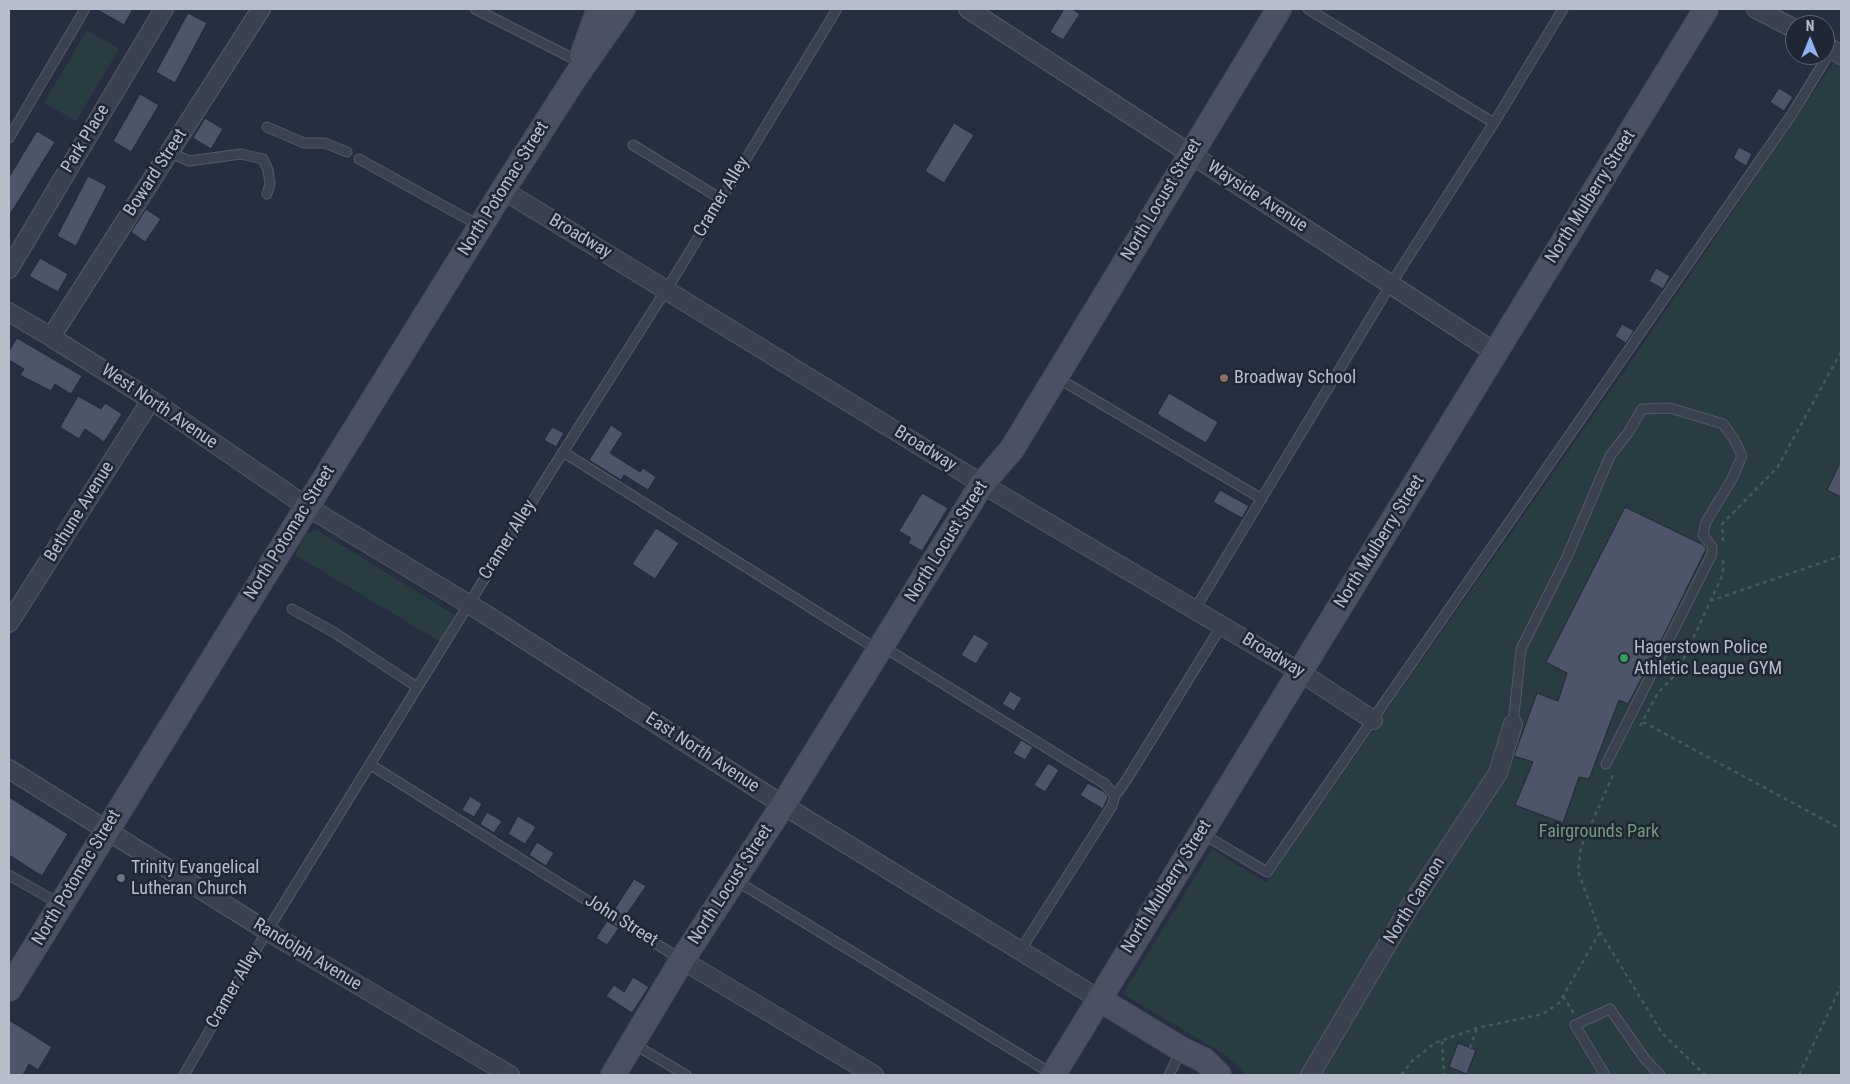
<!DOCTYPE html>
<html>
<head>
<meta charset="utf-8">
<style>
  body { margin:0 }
  #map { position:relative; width:1850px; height:1084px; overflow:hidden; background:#262f40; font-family:"Roboto Condensed",sans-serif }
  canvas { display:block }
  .frame { position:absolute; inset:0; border:10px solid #b7bdca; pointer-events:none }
  .north { position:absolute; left:1785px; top:15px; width:50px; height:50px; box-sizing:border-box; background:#1f2735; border:1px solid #5c6371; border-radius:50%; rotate:0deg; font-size:14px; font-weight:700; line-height:20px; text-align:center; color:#b7bdca }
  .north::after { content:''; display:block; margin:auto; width:18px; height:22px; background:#91b1f5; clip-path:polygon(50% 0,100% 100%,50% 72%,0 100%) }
</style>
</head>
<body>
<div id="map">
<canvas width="1850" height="1084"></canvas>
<div class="frame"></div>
<div class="north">N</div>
</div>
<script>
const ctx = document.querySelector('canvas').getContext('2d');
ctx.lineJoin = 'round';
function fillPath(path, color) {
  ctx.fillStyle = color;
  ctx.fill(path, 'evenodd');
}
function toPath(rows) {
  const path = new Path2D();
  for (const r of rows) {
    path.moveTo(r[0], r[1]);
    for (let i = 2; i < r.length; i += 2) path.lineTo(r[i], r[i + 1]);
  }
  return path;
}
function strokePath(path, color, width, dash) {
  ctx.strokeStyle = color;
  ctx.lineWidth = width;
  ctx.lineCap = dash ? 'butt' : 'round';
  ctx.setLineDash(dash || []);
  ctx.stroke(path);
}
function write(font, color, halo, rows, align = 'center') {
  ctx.font = font + ' "Roboto Condensed",sans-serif';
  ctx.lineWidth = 5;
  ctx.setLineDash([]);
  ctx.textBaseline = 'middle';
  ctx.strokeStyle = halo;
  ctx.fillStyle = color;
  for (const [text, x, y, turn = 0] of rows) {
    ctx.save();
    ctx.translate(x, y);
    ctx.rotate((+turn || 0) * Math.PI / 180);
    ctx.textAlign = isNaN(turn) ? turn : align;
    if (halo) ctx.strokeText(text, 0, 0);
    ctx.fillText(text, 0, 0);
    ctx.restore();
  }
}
fillPath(toPath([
  [87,30,119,49,76,121,44,103],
  [1841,57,1841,1075,1247,1075,1224,1054,1123,994,1212,849,1266,883,1639,350,1833,63,1837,64],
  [317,530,458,617,442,643,295,555,307,533]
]), '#283c41');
const building = toPath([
  [96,9,133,9,124,25,96,9],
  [1064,9,1072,9,1080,14,1063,40,1050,32,1064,9],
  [188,13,207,23,175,83,156,72,188,13],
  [1779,88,1793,97,1784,111,1770,102,1779,88],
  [140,94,159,105,131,152,113,141,140,94],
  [205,118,223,129,211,149,193,138,205,118],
  [954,123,974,135,944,183,925,171,954,123],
  [37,131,55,142,9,216,9,177,37,131],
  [1739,147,1752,154,1746,166,1733,158,1739,147],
  [88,176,107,186,76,246,57,236,88,176],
  [146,209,161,219,145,242,131,232,146,209],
  [40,258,68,274,58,292,29,276,40,258],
  [1656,268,1670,276,1663,289,1649,281,1656,268],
  [1622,324,1634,331,1626,343,1615,336,1622,324],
  [17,338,82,376,71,394,55,384,51,391,20,375,24,369,9,360,9,351,17,338],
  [1169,393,1218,422,1206,443,1157,414,1169,393],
  [78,396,101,409,105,403,122,414,104,442,85,429,79,439,60,427,78,396],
  [611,425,623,433,610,453,640,472,643,468,656,477,648,490,624,475,621,480,589,460,611,425],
  [552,427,564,433,556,447,544,440,552,427],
  [1841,461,1841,497,1827,490,1841,461],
  [1220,490,1249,506,1242,518,1213,502,1220,490],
  [922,493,948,508,922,551,908,543,911,538,899,531,922,493],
  [1625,507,1703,545,1706,549,1658,647,1628,704,1619,700,1589,779,1579,777,1563,823,1515,805,1533,762,1514,756,1537,693,1558,701,1567,673,1546,662,1625,507],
  [656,528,679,543,655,579,632,564,656,528],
  [974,634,989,643,976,664,961,655,974,634],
  [1010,691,1022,698,1014,711,1002,704,1010,691],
  [1021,740,1033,747,1025,760,1013,753,1021,740],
  [1048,763,1059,770,1045,792,1034,785,1048,763],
  [1088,783,1104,792,1108,797,1103,809,1080,795,1088,783],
  [470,796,482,804,474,817,462,810,470,796],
  [9,797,68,834,42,876,9,855,9,797],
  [487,812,502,821,494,833,480,824,487,812],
  [518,816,536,827,525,844,508,834,518,816],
  [537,842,554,853,546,866,529,855,537,842],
  [634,879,646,886,625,917,614,910,634,879],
  [607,921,619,928,607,945,596,938,607,921],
  [633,977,649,987,632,1013,606,996,614,985,624,992,633,977],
  [9,1020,52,1047,38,1070,29,1064,23,1075,9,1075,9,1020],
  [1458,1043,1476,1050,1467,1074,1449,1067,1458,1043]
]);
fillPath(building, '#4c5668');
strokePath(building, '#212937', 1);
const lane = toPath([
  [475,9,580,62],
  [1308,9,1494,123],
  [267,127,304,143,325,143,347,152],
  [9,138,85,9],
  [633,145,721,199],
  [169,152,189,161,241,154,263,159,268,170,270,184,267,194],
  [359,159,480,226],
  [1056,377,1262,499],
  [563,452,878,650],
  [292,609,335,633,417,687],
  [1195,609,1391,284,1497,118,1563,9],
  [882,646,1105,784,1115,796,1112,806,1020,951],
  [1513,724,1521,649,1566,559,1610,456,1628,433,1642,409,1670,408,1723,424,1734,439,1742,456,1732,479,1706,522,1703,535,1712,547,1712,554,1606,764],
  [371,765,682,960],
  [1114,795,1118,792,1127,779,1222,625],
  [1201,833,1267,872,1792,114,1832,49],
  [9,875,60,904],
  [735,880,1052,1074],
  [632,1043,686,1075],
  [184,1075,267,931,551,471,678,271,837,9],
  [1169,1075,1181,1051],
  [1605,1075,1575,1025,1610,1009,1645,1059,1660,1075]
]);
const street = toPath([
  [968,9,1496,353],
  [1756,9,1795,29],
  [1825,45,1841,55],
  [503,190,982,484,1300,672,1373,720],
  [9,269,164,9],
  [9,312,51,337,151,400,306,506,485,614,783,805,1099,999],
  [51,337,261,9],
  [9,623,151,400],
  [9,769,267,931,510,1075],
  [682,960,874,1075],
  [1310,1075,1409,908,1498,773,1513,724]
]);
const secondary = toPath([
  [582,56,599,9],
  [9,989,503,190,574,79,623,9],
  [1099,999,1181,1049,1204,1060,1219,1075],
  [613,1075,682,960,783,805,982,484,1012,449,1279,9],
  [1053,1075,1706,9]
]);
strokePath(lane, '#525a67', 11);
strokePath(street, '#525a67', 20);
strokePath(secondary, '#444b59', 26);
strokePath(toPath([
  [1723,541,1722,524,1777,468,1841,352],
  [1710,601,1841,556],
  [1643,722,1841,829],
  [1640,726,1658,693,1677,673,1723,574,1723,559],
  [1600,932,1662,1033,1705,1075],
  [1563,996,1574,1014],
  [1442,1041,1444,1075],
  [1470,1048,1477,1028],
  [1401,1075,1412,1061,1435,1043,1477,1028,1543,1014,1559,1003,1600,932,1578,871,1581,847,1613,775],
  [1799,1075,1841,986]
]), '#46595d', 2.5, [4, 4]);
strokePath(lane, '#3a4250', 9);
strokePath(street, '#3a4250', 18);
strokePath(secondary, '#495162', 24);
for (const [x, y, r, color] of [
  [1224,378,5,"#8d6e63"],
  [1624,658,5,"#2e9e5b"],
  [121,878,5,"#6b7280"]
]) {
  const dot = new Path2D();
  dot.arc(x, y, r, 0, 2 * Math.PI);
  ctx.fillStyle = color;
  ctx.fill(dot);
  strokePath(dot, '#1f2735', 2);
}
write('18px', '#b7bdca', '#1f2735', [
  ["Park Place",86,139,-59],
  ["Boward Street",156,173,-57],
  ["North Potomac Street",504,189,-58],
  ["Cramer Alley",722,197,-59],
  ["Wayside Avenue",1257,197,33],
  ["North Mulberry Street",1591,197,-58],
  ["North Locust Street",1162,200,-59],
  ["Broadway",580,237,31],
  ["West North Avenue",159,407,34],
  ["Broadway",925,449,32],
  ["Bethune Avenue",80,512,-58],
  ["North Potomac Street",290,533,-58],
  ["Cramer Alley",508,540,-58],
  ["North Locust Street",947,542,-58],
  ["North Mulberry Street",1380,542,-58],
  ["Broadway",1273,656,31],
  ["East North Avenue",702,753,33],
  ["North Potomac Street",77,878,-59],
  ["North Locust Street",731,885,-57],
  ["North Mulberry Street",1167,887,-58],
  ["North Cannon",1415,901,-58],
  ["John Street",621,921,32],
  ["Randolph Avenue",307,955,31],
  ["Cramer Alley",234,988,-60]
]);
write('18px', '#b7bdca', '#1f2735', [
  ["Broadway School",1234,378],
  ["Hagerstown Police",1634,648],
  ["Athletic League GYM",1634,669],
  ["Trinity Evangelical",131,868],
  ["Lutheran Church",131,889]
], 'left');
write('18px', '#6f9a7c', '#1f2735', [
  ["Fairgrounds Park",1599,832]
]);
</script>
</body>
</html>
